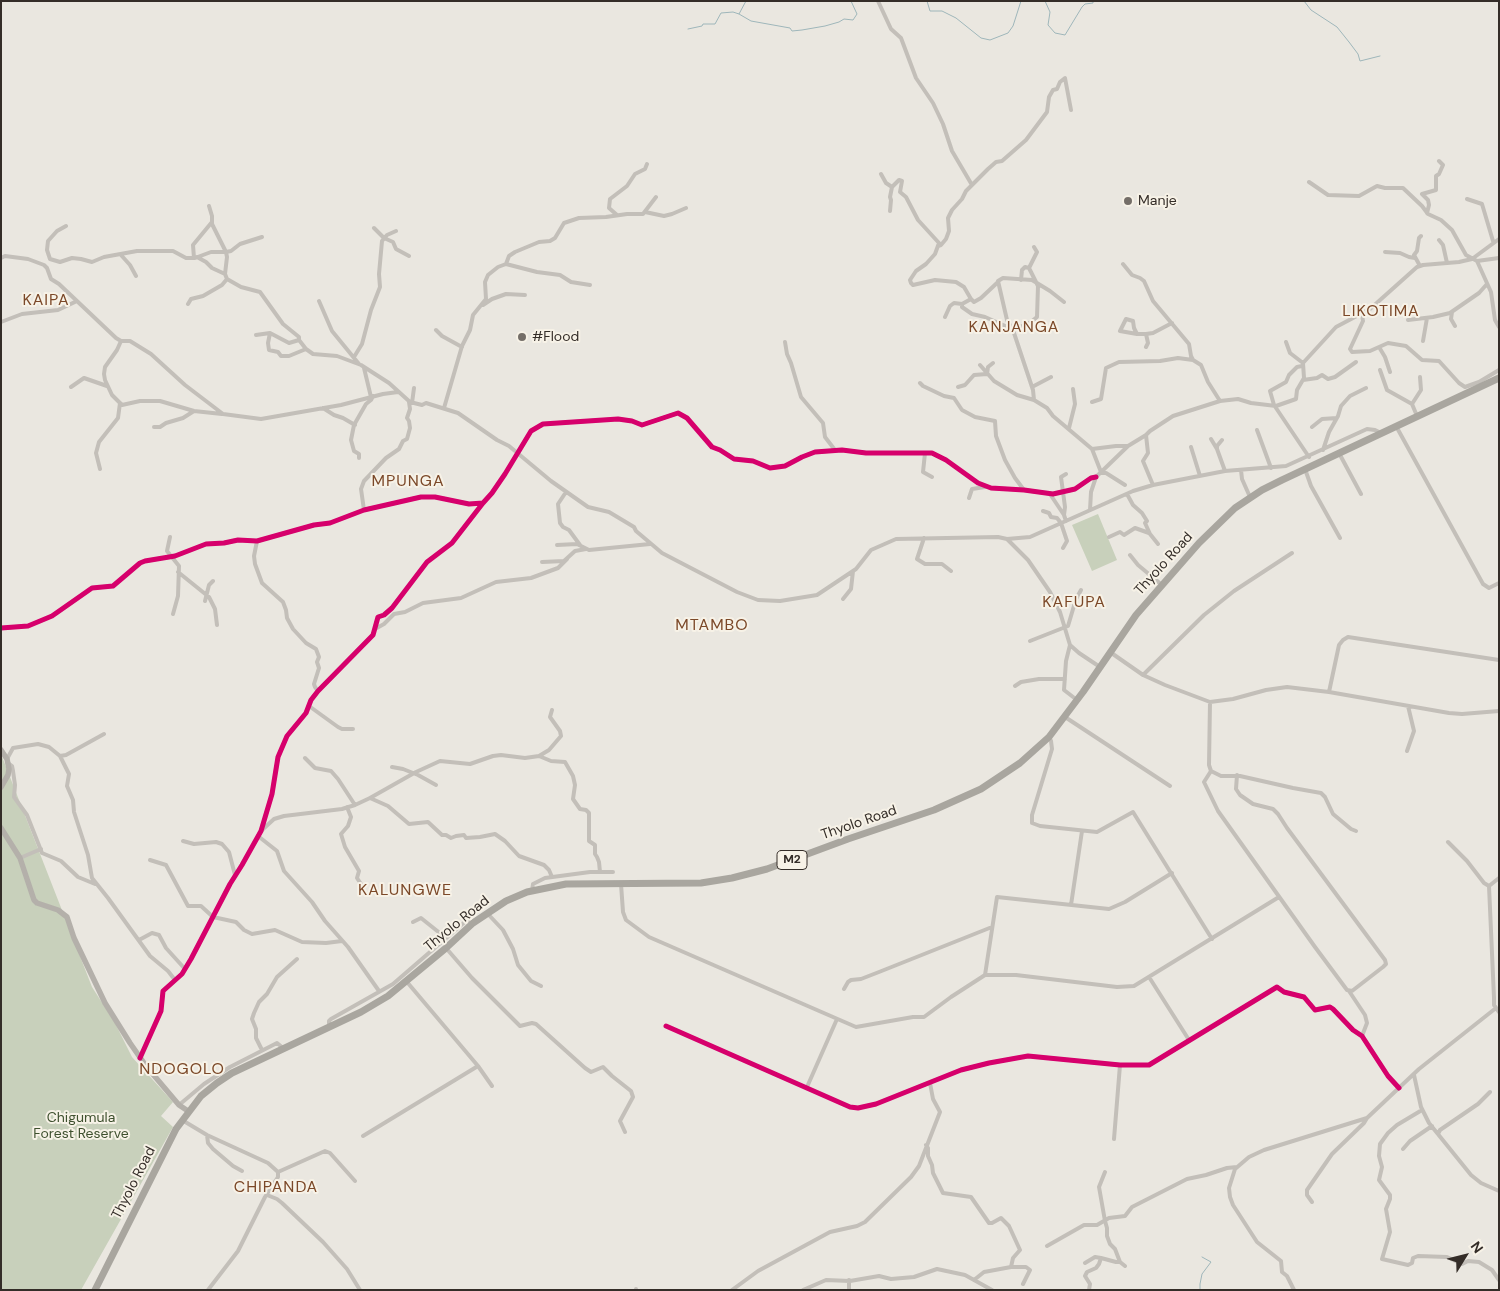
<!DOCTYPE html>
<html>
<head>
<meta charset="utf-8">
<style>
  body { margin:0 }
  #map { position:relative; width:1500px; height:1291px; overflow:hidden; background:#eae7e0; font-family:"DM Sans",sans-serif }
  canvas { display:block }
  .frame { position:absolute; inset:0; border:2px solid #342d28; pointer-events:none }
  .north { position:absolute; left:1440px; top:1231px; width:50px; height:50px; -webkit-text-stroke:4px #f7f2e7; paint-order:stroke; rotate:54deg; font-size:14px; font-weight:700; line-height:20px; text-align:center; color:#342d28 }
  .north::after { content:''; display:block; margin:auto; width:18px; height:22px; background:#342d28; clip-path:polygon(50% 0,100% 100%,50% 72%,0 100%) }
</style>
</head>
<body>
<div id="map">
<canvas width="1500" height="1291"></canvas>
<div class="frame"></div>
<div class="north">N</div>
</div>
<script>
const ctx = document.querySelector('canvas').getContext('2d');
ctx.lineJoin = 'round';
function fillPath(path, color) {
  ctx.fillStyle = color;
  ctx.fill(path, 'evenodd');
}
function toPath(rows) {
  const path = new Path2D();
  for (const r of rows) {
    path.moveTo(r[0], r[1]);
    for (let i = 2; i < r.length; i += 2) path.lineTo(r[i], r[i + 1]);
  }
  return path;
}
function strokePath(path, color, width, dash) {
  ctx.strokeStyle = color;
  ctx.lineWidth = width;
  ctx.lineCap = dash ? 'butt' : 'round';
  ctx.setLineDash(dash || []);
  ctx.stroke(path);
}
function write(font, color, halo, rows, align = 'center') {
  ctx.font = font + ' "DM Sans",sans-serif';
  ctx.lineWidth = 4;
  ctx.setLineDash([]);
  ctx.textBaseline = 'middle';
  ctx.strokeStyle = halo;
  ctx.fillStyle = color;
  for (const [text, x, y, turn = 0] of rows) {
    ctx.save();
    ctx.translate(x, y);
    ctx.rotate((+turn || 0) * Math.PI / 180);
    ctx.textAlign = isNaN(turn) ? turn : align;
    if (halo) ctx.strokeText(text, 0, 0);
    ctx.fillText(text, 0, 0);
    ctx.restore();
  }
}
fillPath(toPath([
  [1098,514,1117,560,1092,571,1072,525],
  [1,754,92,987,115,1023,132,1057,173,1102,161,1116,173,1127,81,1290,1,1290]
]), '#c8d0bb');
strokePath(toPath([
  [927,1,930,11,942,11,956,18,981,38,990,40,1008,33,1013,26,1021,1],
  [1045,1,1050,12,1048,25,1055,33,1065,35,1082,7,1085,4,1093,3,1093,1],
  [1304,1,1311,10,1337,27,1349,42,1358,54,1360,61,1380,56],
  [739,14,751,21,790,28,792,31,802,30,825,26,839,22,844,19,853,20,857,14,851,1],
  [688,29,702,26,703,24,715,24,721,13,733,12,739,14,746,1],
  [1200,1290,1200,1284,1202,1274,1211,1262,1202,1257]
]), '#9eb6ba', 1);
strokePath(toPath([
  [878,1,891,29,901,38,916,78,933,103,943,124,952,151,972,185],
  [881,174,886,183,892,187,890,197,891,200,890,211],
  [1309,182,1328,195,1359,196,1377,186,1385,188,1403,188,1422,206,1428,214,1441,220,1452,230,1466,255,1477,261,1491,292,1495,320,1499,327],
  [892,187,899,180,902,181,900,192,906,197,918,220,939,243,935,254,926,264,916,271,910,280,911,283,913,285,935,280,956,282,964,287,971,299,962,304,954,303,950,306,945,317],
  [1467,199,1482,204,1493,241],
  [209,206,212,216,212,224,226,252,231,251,240,244,262,237],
  [645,212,664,216,672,214,686,208],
  [1427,213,1429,205,1428,200,1422,194,1436,190,1436,176,1439,174,1443,165,1439,161],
  [617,215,609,208,610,199,627,186,635,174,645,169,647,164],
  [66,226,57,231,48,241,47,250,50,259,60,262,72,258,81,259,92,262,104,257,137,251,173,251,186,258,195,258,211,252,226,252,227,257,225,274,227,279],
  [374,228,384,238,393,242,396,249,409,256],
  [1439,240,1443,245,1447,263],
  [938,246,941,245,946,239,949,231,948,218,952,210,962,199,966,191,988,169,996,162,1002,161,1026,140,1047,112,1049,97,1053,90,1057,89,1060,82,1065,78,1071,110],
  [1385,252,1400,253,1409,257,1415,258],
  [121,255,130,265,136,276],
  [197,257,206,262,212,268,225,274],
  [1,258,5,256,28,259,44,265,47,268,51,279,59,284,116,338,121,341,130,341,151,354,185,385,223,414,261,419,341,405,383,394,398,392],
  [194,258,193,245,212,222],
  [1477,261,1499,258],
  [506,264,537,272,560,275,571,282,590,285],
  [1123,264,1132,275,1140,278,1144,281,1153,301,1189,344,1191,356,1193,360],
  [1420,266,1414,255,1417,251,1419,238,1421,236],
  [1021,280,1022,270,1025,267,1029,268],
  [971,299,974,302,981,298,998,282],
  [319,301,332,331,359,364],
  [188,304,191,299,203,296,222,285,227,279,241,287,260,292,283,324,299,337,299,340,306,349,313,354,337,356,361,365,389,383,410,402,422,405,426,403,458,413,497,440,509,446,551,481,588,507,609,512,634,527,636,531,662,553,737,592,758,600,780,601,817,595,856,569,871,550,896,539,998,537,1007,539,1028,560,1050,592,1060,612,1070,645,1079,653,1100,667],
  [962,304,962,307,972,314,985,317,1012,329],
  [483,305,492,299,506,294,525,295],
  [1452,312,1451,319,1455,326],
  [1362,315,1363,321,1350,349,1352,352,1370,351,1388,343,1406,346,1422,360,1439,361,1459,383,1465,387,1479,382,1499,370],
  [1408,320,1433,317,1450,313,1479,293,1487,284],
  [1,322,22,314,58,310,77,301],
  [436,330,442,336,462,347],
  [1013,330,1031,322,1037,317,1038,286,1029,268,1037,252,1034,247],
  [1137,334,1134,328,1133,321,1126,319,1120,331,1137,334,1146,334,1153,333,1172,323],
  [1146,334,1148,343,1146,347],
  [256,335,270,333],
  [299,340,289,343,270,333,268,343,269,350,278,352,281,356,289,356,306,349],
  [121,341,117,350,105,367,104,374,105,380,112,395,122,405,140,401,160,401,194,411,222,414],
  [1423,341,1427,318],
  [785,342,787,354,791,363,801,397,823,423,825,437,835,450],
  [1286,342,1290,353,1303,363],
  [1379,347,1385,357,1390,372],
  [354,357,362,344,371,310,380,287,379,274,382,241,387,235,396,231],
  [980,365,994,381,1017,395,1034,400,1047,408,1053,416,1092,449,1116,446,1128,446],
  [1302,366,1297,367,1289,375,1286,382,1270,391,1274,405,1309,457],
  [364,368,371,397],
  [1380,370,1387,390,1412,404,1417,416],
  [1303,380,1317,378,1322,375,1328,379,1335,377,1356,362],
  [920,383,923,386,944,396,954,398,962,410,975,417,995,421,996,436,1005,460,1015,478,1024,490],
  [71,387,84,378,107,386],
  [958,387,965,385,974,375,987,374,988,367,993,363],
  [1032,387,1051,377],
  [1034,400,1033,390,1013,330,1007,320,998,281,1003,278,1032,280,1050,291,1064,302],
  [1092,402,1101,399,1106,368,1119,362,1160,361,1178,358,1193,360,1201,365,1208,382,1220,401],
  [412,403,414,388],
  [1412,404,1421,390,1420,377],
  [323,408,334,415,343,418,355,425],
  [444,408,462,346,470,330,473,315,486,299,485,282,488,275,498,267,506,264,509,256,515,252,539,242,550,241,555,238,564,223,579,218,606,217,627,214,643,214,656,197],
  [1396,426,1483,584,1489,588,1499,583],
  [154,427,160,427,166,423,183,418,194,411],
  [1312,427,1322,419,1337,418],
  [1069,428,1075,404,1073,389],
  [1257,430,1271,468],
  [1211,439,1217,449],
  [1222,440,1217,446,1217,449,1225,471],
  [1191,447,1200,476],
  [1092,449,1101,472],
  [1323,450,1329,432,1338,416,1341,406,1350,396,1366,388],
  [925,453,923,472,932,477],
  [1339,453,1361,494],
  [359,458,359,454,354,451,351,440,354,425,366,404,371,400,373,396],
  [100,469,96,453,99,442,118,418,120,403],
  [1305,469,1311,486,1340,538],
  [1241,470,1242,479,1250,497],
  [1100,473,1106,473,1125,485],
  [1153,485,1143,461,1148,453,1146,435,1150,431,1173,416,1220,401,1238,399,1251,403,1276,406,1296,399,1297,390,1304,378,1303,363,1336,327,1370,309,1417,267,1423,265,1459,262,1472,259,1499,239],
  [566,492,558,504,560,523,563,527,569,530,580,545],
  [1050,494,1064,515],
  [1127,494,1133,505,1142,513,1147,521,1145,523,1150,534,1158,544],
  [969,498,972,489,985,487],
  [364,510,361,489,364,481,386,458,399,449,403,441,407,439,410,428,409,421,407,418,410,409,409,402],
  [1090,510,1091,492,1096,477,1128,446,1146,435],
  [1043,511,1049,513,1051,517,1057,518,1061,523,1067,541,1063,548],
  [1066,521,1064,515,1065,507,1061,477,1066,474],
  [170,537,167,551,179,566,178,596,173,614],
  [1109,537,1120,532,1124,535,1135,528,1149,533],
  [924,538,917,559,925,564,942,564,951,571],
  [1007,539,1030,537,1133,491,1153,485,1225,471,1286,466,1367,429,1375,430,1381,433],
  [257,541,254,556,255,564,262,583,283,602,286,610,287,618,293,629,306,643,316,649,319,657,317,662,319,668,314,684,315,687,318,691],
  [557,545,577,544,589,550,650,544],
  [1130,555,1138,565,1162,585],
  [542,562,564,561,575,551,586,549],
  [178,572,209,597,215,609,217,625],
  [843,599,851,589,853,571],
  [205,601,209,585,213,581],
  [1,628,28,626,52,616,92,588,113,586,140,563,145,561,175,556,206,544,224,543,238,540,257,541,314,525,330,523,364,510,421,497,435,497,469,504,483,503,492,493,505,474,531,431,543,424,618,419,632,421,642,425,678,413,687,418,712,447,720,450,734,459,753,461,770,468,785,466,802,457,815,452,842,450,866,453,932,453,946,460,978,483,991,488,1024,490,1053,494,1075,489,1091,478,1096,477],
  [375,629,384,624,394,614,405,612,423,603,461,598,496,582,531,578,558,568,567,559],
  [1030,641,1068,626,1076,599,1081,590],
  [1070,645,1066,661,1064,690,1077,700],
  [1110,652,1143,675,1165,685,1210,702,1233,699,1266,690,1287,687,1329,692,1449,713,1462,714,1499,711],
  [1143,675,1204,615,1234,591,1292,553],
  [1015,686,1021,682,1039,679,1065,679],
  [1329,692,1339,645,1343,640,1348,637,1499,660],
  [1210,702,1209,765,1211,771,1221,776,1240,776,1293,788,1321,793,1325,797,1333,814,1351,829,1356,831],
  [309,706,338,727,342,729,353,729],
  [1065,717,1170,786],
  [1049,737,1051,741,1052,749,1032,815,1032,823,1040,826,1097,832,1133,812,1212,939],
  [1407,751,1414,731,1408,706],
  [60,756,69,774,67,786,73,800,74,812,88,855,92,878,108,898,150,956,168,971,175,980],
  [539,756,551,761,565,762,573,776,575,785,573,799,580,809,586,810,589,813,589,841,595,845,595,854,597,857,599,862,600,872],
  [305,758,315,768,331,771,338,779,355,805],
  [7,759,13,748,38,744,49,747,60,756,66,755,104,734],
  [8,763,12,766,13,771,15,785,14,797,27,815,42,853,61,861,78,877,95,884],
  [392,767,403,769,418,775,436,785],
  [1211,771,1204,782,1218,811,1315,947,1347,990,1352,991,1383,967,1386,964,1385,960,1287,828,1278,814,1273,809,1253,804,1240,795,1236,789,1237,775],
  [370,798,388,806,409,824,428,822,442,835,446,835,451,838,456,836,464,835,466,838,480,837,495,834,505,841,519,856,544,865,549,870,552,877],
  [347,807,351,817,348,826,341,834,345,847,359,871,357,878,361,884,360,895],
  [261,831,274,819,284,816,342,809,355,805,370,798,416,772,440,761,470,764,493,756,501,755,525,758,539,756,549,750,561,736,560,731,550,717,552,710],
  [258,836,277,851,284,871,312,902,325,921,348,947,379,991],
  [183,841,194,844,216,842,222,844,229,852,235,875],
  [1448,842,1467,861,1484,883,1489,886,1494,998,1494,1005,1499,1012],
  [20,858,41,849],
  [150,860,166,865,188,906,201,906,213,917,236,922,244,930,252,934,275,930,302,942,326,943,342,941],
  [621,884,623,912,626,920,649,937,856,1027,913,1017,924,1017,951,997,985,975,1016,975,1117,987,1134,986,1279,897],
  [1489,886,1499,878],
  [532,891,533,884,545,878,590,872,613,872],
  [1071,905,1082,831],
  [487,913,503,930,513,949,518,965,531,981,541,986],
  [413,922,421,918,446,938],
  [139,940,152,933,159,935,166,948,185,969],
  [446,948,472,978,520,1026,532,1023,536,1024,585,1068,591,1072,603,1067,612,1076,631,1091,633,1097,620,1121,625,1132],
  [985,975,997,897,1109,909,1125,902,1172,873],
  [1149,977,1189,1040],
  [407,982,478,1066,492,1086],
  [844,989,848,982,851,980,861,979,879,972,992,927],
  [1349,991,1365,1015,1367,1023,1362,1036],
  [666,1026,850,1107,858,1108,876,1104,961,1070,989,1063,1028,1056,1120,1065,1149,1065,1277,987,1284,992,1304,997,1315,1010,1330,1007,1333,1009,1353,1030,1362,1036,1388,1076,1399,1088],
  [329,1027,329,1021,331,1019,393,984,467,920,473,923],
  [262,1050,256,1038,256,1029,252,1019,254,1013,259,1002,267,994,277,977,297,959],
  [140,1058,161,1011,163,991,182,974,191,959,230,884,242,865,261,831,272,794,278,757,287,736,306,713,311,700,318,691,373,635,378,617,384,615,392,608,427,562,452,543,483,503],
  [1414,1075,1421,1107,1429,1123,1471,1175,1481,1183,1499,1191],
  [807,1087,837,1019],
  [179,1105,204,1084,230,1067,277,1043,283,1048],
  [1422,1110,1397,1125,1388,1133,1380,1144,1379,1156,1382,1167,1379,1180,1390,1195,1390,1199,1386,1209,1390,1232,1382,1259,1408,1265,1412,1263,1413,1258,1418,1256,1447,1257,1462,1264,1468,1261,1479,1262,1492,1270,1499,1280],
  [182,1120,207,1135,268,1163,278,1172],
  [1438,1134,1440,1130,1478,1104,1490,1092],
  [207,1135,208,1143,213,1149,233,1166,242,1171],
  [363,1136,478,1066],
  [1114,1139,1120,1065],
  [926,1145,928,1148,928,1156,932,1165,933,1173,943,1193,971,1197,989,1223,992,1223,1001,1218,1009,1226,1020,1250,1013,1258,1011,1267,1026,1267,1030,1270,1023,1284],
  [1403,1149,1410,1141,1432,1126],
  [278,1172,325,1151,330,1153,355,1181],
  [1105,1172,1099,1187,1105,1221,1107,1228,1107,1236,1110,1244,1115,1249,1120,1262,1125,1266],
  [267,1195,277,1199,282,1203,323,1242,347,1269,360,1290],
  [1312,1202,1307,1195,1307,1190,1332,1154,1364,1123,1367,1118],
  [1047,1246,1084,1225,1097,1225,1109,1218,1125,1216,1132,1207,1187,1179,1206,1175,1227,1168,1237,1167],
  [1085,1263,1095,1257,1101,1258],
  [849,1280,849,1290],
  [974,1280,984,1272,1011,1267],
  [208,1290,238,1251,265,1197,278,1177,278,1172],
  [636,1290,636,1289],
  [732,1290,758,1271,830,1232,857,1226,865,1222,911,1177,919,1166,940,1112,933,1099,930,1083],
  [803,1290,826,1280,850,1281,879,1276,891,1279,914,1277,937,1269,965,1275,992,1290],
  [1089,1290,1090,1284,1085,1276,1087,1272,1096,1268,1099,1264,1101,1258,1116,1262,1120,1262],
  [1294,1290,1287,1276,1282,1272,1281,1261,1257,1242,1233,1205,1230,1197,1229,1188,1235,1169,1249,1157,1264,1150,1367,1118,1419,1069,1496,1008]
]), '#c3bfb9', 4);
strokePath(toPath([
  [1,750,7,759,9,769,8,775,1,787],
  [1,828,20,858,34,900,37,903,58,910,67,917,74,938,105,1003,130,1043,146,1066,179,1105,188,1111]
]), '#b4b0aa', 5.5);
strokePath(toPath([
  [95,1290,176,1129,201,1096,217,1083,232,1073,361,1012,388,996,446,948,473,923,506,901,527,892,566,884,701,883,732,878,767,869,848,839,934,810,981,789,1020,763,1049,737,1083,692,1136,615,1199,543,1235,508,1262,490,1282,480,1499,378]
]), '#a9a69f', 7);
strokePath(toPath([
  [1,628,28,626,52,616,92,588,113,586,140,563,145,561,175,556,206,544,224,543,238,540,257,541,314,525,330,523,364,510,421,497,435,497,469,504,483,503,492,493,505,474,531,431,543,424,618,419,632,421,642,425,678,413,687,418,712,447,720,450,734,459,753,461,770,468,785,466,802,457,815,452,842,450,866,453,932,453,946,460,978,483,991,488,1024,490,1053,494,1075,489,1091,478,1096,477],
  [666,1026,850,1107,858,1108,876,1104,961,1070,989,1063,1028,1056,1120,1065,1149,1065,1277,987,1284,992,1304,997,1315,1010,1330,1007,1333,1009,1353,1030,1362,1036,1388,1076,1399,1088],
  [140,1058,161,1011,163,991,182,974,191,959,230,884,242,865,261,831,272,794,278,757,287,736,306,713,311,700,318,691,373,635,378,617,384,615,392,608,427,562,452,543,483,503]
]), '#d6006c', 5);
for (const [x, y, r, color] of [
  [1128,201,5,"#746e68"],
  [522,337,5,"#746e68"]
]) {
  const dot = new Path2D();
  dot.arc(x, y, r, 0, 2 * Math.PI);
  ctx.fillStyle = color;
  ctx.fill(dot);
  strokePath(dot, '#f7f2e7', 2);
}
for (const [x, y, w] of [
  [792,860,30]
]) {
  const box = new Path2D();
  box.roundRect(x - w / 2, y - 9.5, w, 19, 4);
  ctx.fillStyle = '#f7f2e7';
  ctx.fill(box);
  strokePath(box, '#342d28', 1);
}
write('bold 12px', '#342d28', null, [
  ["M2",792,860]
]);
write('14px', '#342d28', '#f7f2e7', [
  ["Manje",1138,201],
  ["#Flood",532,337]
], 'left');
write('14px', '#342d28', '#f7f2e7', [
  ["Thyolo Road",1164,564,-48],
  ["Thyolo Road",859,823,-19],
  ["Thyolo Road",457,924,-39],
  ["Thyolo Road",134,1183,-63]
]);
write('14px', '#3e502e', '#f7f2e7', [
  ["Chigumula",81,1118],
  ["Forest Reserve",81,1134]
]);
ctx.letterSpacing = '1px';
write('16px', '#7b4828', '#f7f2e7', [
  ["KAIPA",46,301],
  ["LIKOTIMA",1381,312],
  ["KANJANGA",1014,328],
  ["MPUNGA",408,482],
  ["KAFUPA",1074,603],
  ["MTAMBO",712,626],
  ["KALUNGWE",405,891],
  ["NDOGOLO",182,1070],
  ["CHIPANDA",276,1188]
]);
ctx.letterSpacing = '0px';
</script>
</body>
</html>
